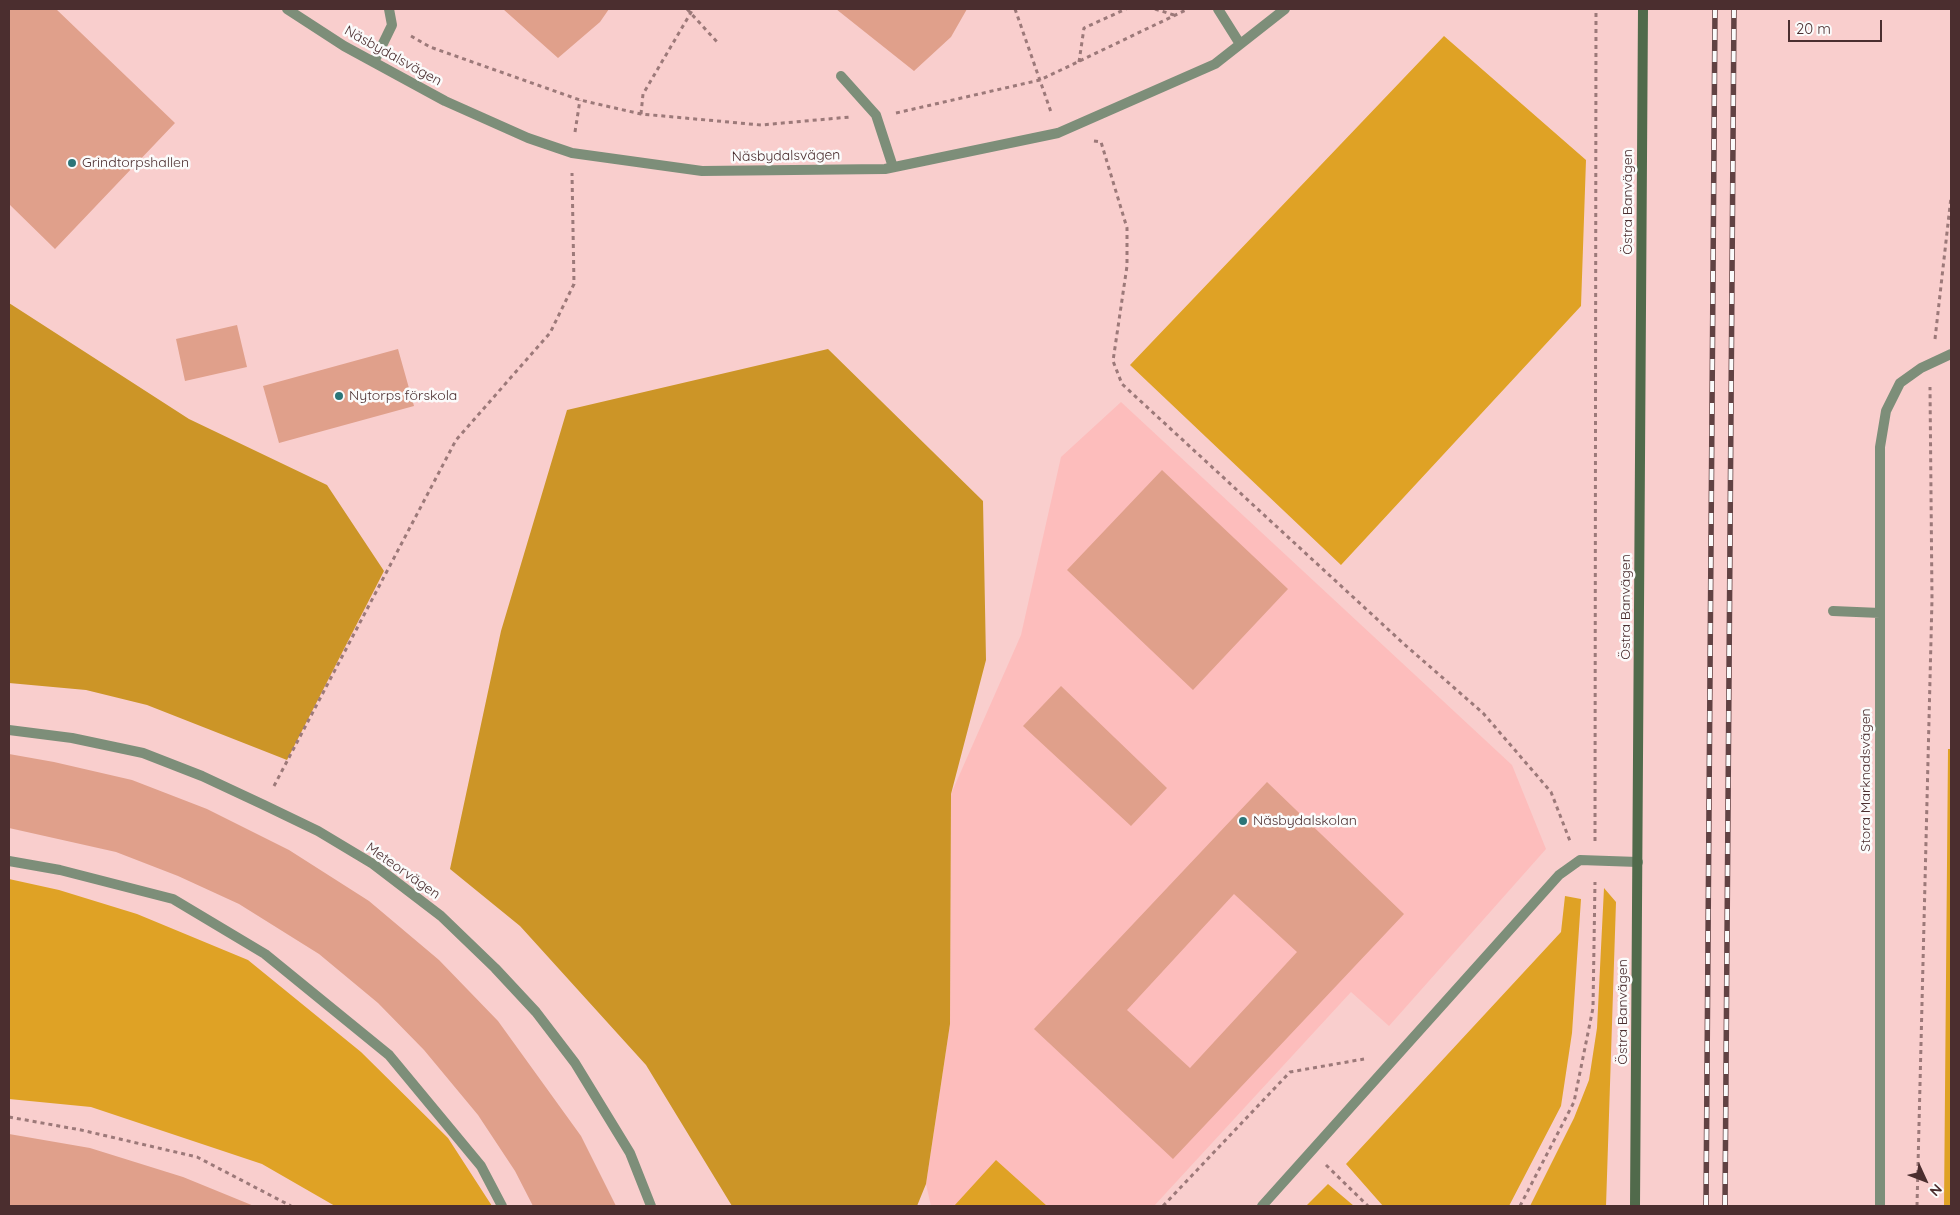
<!DOCTYPE html>
<html>
<head>
<meta charset="utf-8">
<style>
  body { margin:0 }
  #map { position:relative; width:1960px; height:1215px; overflow:hidden; background:#f9cecd; font-family:Quicksand,sans-serif }
  canvas { display:block }
  .frame { position:absolute; inset:0; border:10px solid #4b2e2f; pointer-events:none }
  .north { position:absolute; left:1900px; top:1155px; width:50px; height:50px; -webkit-text-stroke:4px #fbfbfb; paint-order:stroke; rotate:133deg; font-size:14px; font-weight:700; line-height:20px; text-align:center; color:#4b2e2f }
  .north::after { content:''; display:block; margin:auto; width:18px; height:22px; background:#4b2e2f; clip-path:polygon(50% 0,100% 100%,50% 72%,0 100%) }
  .scale { position:absolute; left:1788px; top:20px; width:94px; height:22px; box-sizing:border-box; border:2px solid #4b2e2f; border-top:0; padding-left:6px; font-size:15px; line-height:18px; white-space:nowrap; color:#4b2e2f; -webkit-text-stroke:4px #fbfbfb; paint-order:stroke }
</style>
</head>
<body>
<div id="map">
<canvas width="1960" height="1215"></canvas>
<div class="frame"></div>
<div class="north">N</div>
<div class="scale">20 m</div>
</div>
<script>
const ctx = document.querySelector('canvas').getContext('2d');
ctx.lineJoin = 'round';
function fillPath(path, color) {
  ctx.fillStyle = color;
  ctx.fill(path, 'evenodd');
}
function toPath(rows) {
  const path = new Path2D();
  for (const r of rows) {
    path.moveTo(r[0], r[1]);
    for (let i = 2; i < r.length; i += 2) path.lineTo(r[i], r[i + 1]);
  }
  return path;
}
function strokePath(path, color, width, dash) {
  ctx.strokeStyle = color;
  ctx.lineWidth = width;
  ctx.lineCap = dash ? 'butt' : 'round';
  ctx.setLineDash(dash || []);
  ctx.stroke(path);
}
function write(font, color, halo, rows, align = 'center') {
  ctx.font = font + ' Quicksand,sans-serif';
  ctx.lineWidth = 5;
  ctx.setLineDash([]);
  ctx.textBaseline = 'middle';
  ctx.strokeStyle = halo;
  ctx.fillStyle = color;
  for (const [text, x, y, turn = 0] of rows) {
    ctx.save();
    ctx.translate(x, y);
    ctx.rotate((+turn || 0) * Math.PI / 180);
    ctx.textAlign = isNaN(turn) ? turn : align;
    if (halo) ctx.strokeText(text, 0, 0);
    ctx.fillText(text, 0, 0);
    ctx.restore();
  }
}
fillPath(toPath([
  [1121,402,1512,765,1546,849,1389,1026,1351,992,1154,1206,931,1206,926,1184,950,1024,951,794,1021,635,1061,457]
]), '#fdbdbc');
fillPath(toPath([
  [1444,36,1586,160,1581,306,1341,565,1130,365],
  [1948,749,1951,749,1951,1206,1944,1206],
  [9,879,59,890,137,914,248,960,361,1052,448,1138,492,1206,335,1206,262,1164,91,1107,9,1099],
  [1604,888,1616,902,1606,1206,1530,1206,1574,1118,1589,1080,1597,1028],
  [1565,896,1581,899,1572,1033,1561,1106,1509,1206,1383,1206,1346,1164,1561,932],
  [996,1160,1047,1206,954,1206],
  [1328,1184,1354,1206,1306,1206]
]), '#dfa225');
fillPath(toPath([
  [9,303,189,419,327,485,384,571,287,760,147,705,86,690,9,683],
  [828,349,983,501,986,660,951,794,950,1024,926,1184,917,1206,732,1206,646,1065,520,926,450,869,501,631,567,410]
]), '#cc9527');
fillPath(toPath([
  [9,9,56,9,175,123,55,249,9,204],
  [503,9,609,9,600,22,558,58],
  [836,9,967,9,951,37,914,71],
  [237,325,247,367,185,381,176,339],
  [398,349,414,406,279,443,263,386],
  [1162,470,1288,589,1193,690,1067,570],
  [1061,686,1167,788,1131,826,1023,726],
  [9,754,54,762,132,780,207,809,289,850,369,901,439,960,498,1021,581,1136,616,1206,533,1206,515,1171,478,1115,424,1050,378,1003,319,954,239,904,178,876,116,852,9,828],
  [1267,782,1404,914,1173,1159,1034,1029],
  [1234,894,1297,952,1190,1068,1127,1010],
  [9,1134,90,1148,183,1177,254,1206,9,1205]
]), '#e0a08b');
strokePath(toPath([
  [687,9,718,43],
  [1015,9,1051,112],
  [1155,9,1174,15],
  [411,36,430,47,580,100,641,114,761,125,850,117],
  [1079,62,1084,28,1126,9],
  [896,113,1040,80,1188,9],
  [641,114,643,94,693,9],
  [575,132,580,100],
  [1094,141,1101,142,1127,228,1127,266,1113,361,1122,384,1404,644,1483,713,1551,792,1570,841],
  [1935,339,1951,197],
  [274,786,456,440,550,333,574,284,572,173],
  [1595,841,1596,9],
  [9,1117,81,1130,197,1157,291,1206],
  [1326,1165,1368,1206],
  [1163,1206,1290,1072,1364,1059],
  [1520,1206,1574,1102,1593,1008,1595,882],
  [1917,1206,1932,599,1930,387]
]), '#9c7979', 3, [4, 4]);
strokePath(toPath([
  [287,9,344,46,445,101,528,138,572,153,702,171,885,169,1058,133,1215,64,1285,9],
  [1218,9,1240,44],
  [374,62,392,25,389,9],
  [841,76,876,115,893,167],
  [1833,611,1880,613],
  [9,730,72,738,143,753,202,776,264,805,318,831,373,864,441,916,495,968,536,1012,575,1063,630,1153,651,1206],
  [9,861,60,870,173,899,265,954,389,1055,481,1166,502,1206],
  [1262,1206,1559,875,1580,860,1638,862],
  [1880,1206,1880,447,1886,411,1900,383,1921,368,1951,354]
]), '#7d8e79', 10);
strokePath(toPath([
  [1635,1206,1643,9]
]), '#516a4b', 10);
const rail = toPath([
  [1706,1206,1715,9],
  [1725,1206,1734,9]
]);
strokePath(rail, '#614243', 5.5);
strokePath(rail, '#fbfbfb', 4, [11]);
for (const [x, y, r, color] of [
  [72,163,5,"#2b7578"],
  [339,396,5,"#2b7578"],
  [1243,821,5,"#2b7578"]
]) {
  const dot = new Path2D();
  dot.arc(x, y, r, 0, 2 * Math.PI);
  ctx.fillStyle = color;
  ctx.fill(dot);
  strokePath(dot, '#fbfbfb', 2);
}
write('14px', '#4b2e2f', '#fbfbfb', [
  ["Näsbydalsvägen",393,56,29],
  ["Näsbydalsvägen",786,156,-1],
  ["Östra Banvägen",1628,202,-90],
  ["Östra Banvägen",1626,607,-90],
  ["Stora Marknadsvägen",1866,780,-90],
  ["Meteorvägen",403,871,35],
  ["Östra Banvägen",1623,1012,-90]
]);
write('14px', '#4b2e2f', '#fbfbfb', [
  ["Grindtorpshallen",82,163],
  ["Nytorps förskola",349,396],
  ["Näsbydalskolan",1253,821]
], 'left');
</script>
</body>
</html>
